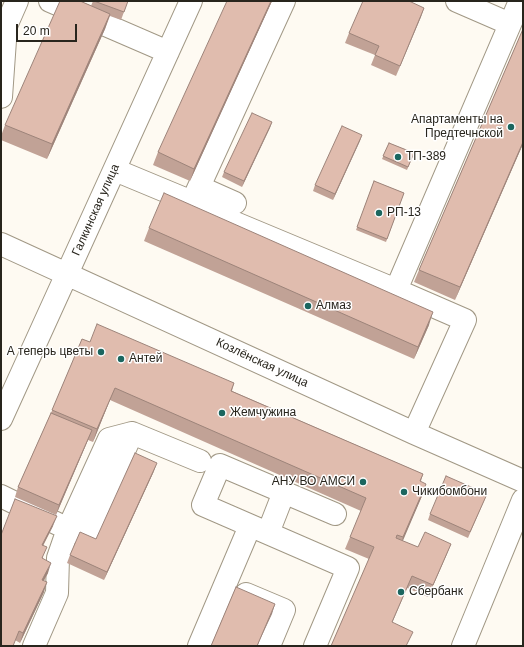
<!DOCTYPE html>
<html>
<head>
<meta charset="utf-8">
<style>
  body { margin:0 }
  #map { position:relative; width:524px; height:647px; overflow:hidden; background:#fefaf2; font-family:Arial,sans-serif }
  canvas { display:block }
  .frame { position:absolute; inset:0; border:2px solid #28251d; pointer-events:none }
  .scale { position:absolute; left:16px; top:24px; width:61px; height:18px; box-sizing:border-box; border:2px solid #28251d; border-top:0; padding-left:5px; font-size:12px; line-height:14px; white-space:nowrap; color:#28251d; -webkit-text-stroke:3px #fff; paint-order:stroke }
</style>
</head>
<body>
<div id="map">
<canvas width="524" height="647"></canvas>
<div class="frame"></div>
<div class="scale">20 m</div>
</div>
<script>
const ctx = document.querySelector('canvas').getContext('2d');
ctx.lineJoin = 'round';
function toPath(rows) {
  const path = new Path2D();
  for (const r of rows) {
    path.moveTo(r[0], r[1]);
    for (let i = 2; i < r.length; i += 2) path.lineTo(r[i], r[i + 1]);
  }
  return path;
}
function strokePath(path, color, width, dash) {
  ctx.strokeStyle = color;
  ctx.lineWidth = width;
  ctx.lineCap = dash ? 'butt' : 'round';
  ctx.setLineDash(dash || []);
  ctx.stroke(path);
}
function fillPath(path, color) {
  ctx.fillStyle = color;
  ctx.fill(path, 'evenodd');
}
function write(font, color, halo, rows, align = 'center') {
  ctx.font = font + ' Arial,sans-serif';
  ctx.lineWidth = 3;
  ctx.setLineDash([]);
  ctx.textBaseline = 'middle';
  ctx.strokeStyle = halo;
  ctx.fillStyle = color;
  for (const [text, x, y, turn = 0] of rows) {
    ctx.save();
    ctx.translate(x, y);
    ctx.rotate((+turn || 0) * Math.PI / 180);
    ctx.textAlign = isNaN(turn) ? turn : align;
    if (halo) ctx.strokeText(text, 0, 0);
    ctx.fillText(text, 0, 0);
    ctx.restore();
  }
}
const minor = toPath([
  [50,1,168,52],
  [457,1,510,24],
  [1,97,6,26,17,1],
  [115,170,192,202,228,220,396,290],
  [192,202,284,1],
  [192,202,208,191,235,203],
  [1,244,414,433,523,481],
  [1,419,191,1],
  [414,433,465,320,396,290,520,1],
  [1,496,68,529,87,535,132,433],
  [268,533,284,492],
  [246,594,284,610,269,646],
  [34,646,57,593,58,558,68,529,109,439,132,433,200,461],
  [199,646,250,526],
  [315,646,348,568,203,505,220,465,335,514],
  [463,646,523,500]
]);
strokePath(minor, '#a19885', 24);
strokePath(minor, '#fff', 22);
fillPath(toPath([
  [93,1,128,1,121,20,110,16,105,29,47,159,1,140,1,136,5,125,91,6],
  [272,1,190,181,153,165,158,152],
  [424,8,396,76,371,65,375,55,345,43,349,33],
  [523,29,523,144,455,300,414,282,419,270],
  [272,122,242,187,222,177,224,172],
  [362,135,333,200,313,191,315,185],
  [389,143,414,153,407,170,382,159],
  [374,181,404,193,386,242,356,230],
  [149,228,429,325,414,359,144,241],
  [82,339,90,342,234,383,232,391,423,474,421,481,422,496,402,541,418,547,451,544,446,556,428,597,407,588,331,646,369,559,345,549,350,537,361,511,110,400,93,442,88,440,56,515,15,497,18,487,51,413],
  [154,471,104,580,67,563,70,555,96,539],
  [487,494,468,538,428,520,430,514],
  [53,526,43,546,43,558,48,573,44,581,44,592,20,643,15,640,1,535]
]), '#c1a296');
fillPath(toPath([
  [271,1,272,1,190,181,194,169],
  [424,8,421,17,396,76,400,66],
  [110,14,105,29,47,159,52,144],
  [272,122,270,128,242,187,244,181],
  [362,135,360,141,333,200,335,194],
  [523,142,523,144,455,300,460,287],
  [433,312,429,325,414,359,418,347],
  [115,388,110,400,93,442,97,429],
  [92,430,88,440,56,515,59,505],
  [157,463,154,471,104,580,107,572],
  [426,484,422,496,399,550,403,537],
  [57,516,53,526,38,555,42,545],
  [451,544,446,556,428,597,433,585],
  [51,563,48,573,38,590,42,580],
  [412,576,407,588,387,635,392,622],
  [47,582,44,592,20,643,23,633],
  [275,604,272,614,257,646]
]), '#9d847a');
const building = toPath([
  [60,1,80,1,110,14,52,144,5,125,60,1],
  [94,1,128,1,124,12,94,1],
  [227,1,271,1,194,169,158,152,227,1],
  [363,1,409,1,424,8,400,66,375,55,379,46,349,33,363,1],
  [523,29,523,142,460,287,419,270,523,29],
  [252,113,272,122,244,181,224,172,252,113],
  [342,126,362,135,335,194,315,185,342,126],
  [389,143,414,153,408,167,383,156,389,143],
  [374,181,404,193,387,239,357,227,374,181],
  [164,193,433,312,418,347,149,228,164,193],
  [97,324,234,383,231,391,423,474,420,481,426,484,403,537,397,535,396,538,418,547,425,532,451,544,433,585,412,576,392,622,413,632,406,646,331,646,374,547,350,537,366,498,115,388,97,429,52,410,82,339,90,342,97,324],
  [51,413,92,430,59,505,18,487,51,413],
  [135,453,157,463,107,572,70,555,80,532,96,539,135,453],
  [446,476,487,494,470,532,430,514,446,476],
  [15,499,57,516,42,545,47,547,42,558,51,563,42,580,47,582,23,633,19,631,13,646,1,646,1,535,15,499],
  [236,587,275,604,257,646,211,646,236,587]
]);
fillPath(building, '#e0bcae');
strokePath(building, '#9d847a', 1);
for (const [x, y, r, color] of [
  [511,127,4,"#1b665f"],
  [398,157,4,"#1b665f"],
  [379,213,4,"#1b665f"],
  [308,306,4,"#1b665f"],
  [101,352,4,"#1b665f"],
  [121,359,4,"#1b665f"],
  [222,413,4,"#1b665f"],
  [363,482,4,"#1b665f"],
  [404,492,4,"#1b665f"],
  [401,592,4,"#1b665f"]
]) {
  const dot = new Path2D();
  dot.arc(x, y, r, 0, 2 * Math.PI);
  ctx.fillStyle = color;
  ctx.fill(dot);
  strokePath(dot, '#fff', 1.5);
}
write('12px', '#28251d', '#fff', [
  ["Апартаменты на",503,120,"right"],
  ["Предтечнской",503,134,"right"],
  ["ТП-389",406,157],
  ["РП-13",387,213],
  ["Алмаз",316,306],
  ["А теперь цветы",93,352,"right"],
  ["Антей",129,359],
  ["Жемчужина",230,413],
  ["АНУ ВО АМСИ",355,482,"right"],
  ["Чикибомбони",412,492],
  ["Сбербанк",409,592]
], 'left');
write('12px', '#28251d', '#fff', [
  ["Галкинская улица",96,210,-66],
  ["Козлёнская улица",262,363,25]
]);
</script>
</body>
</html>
